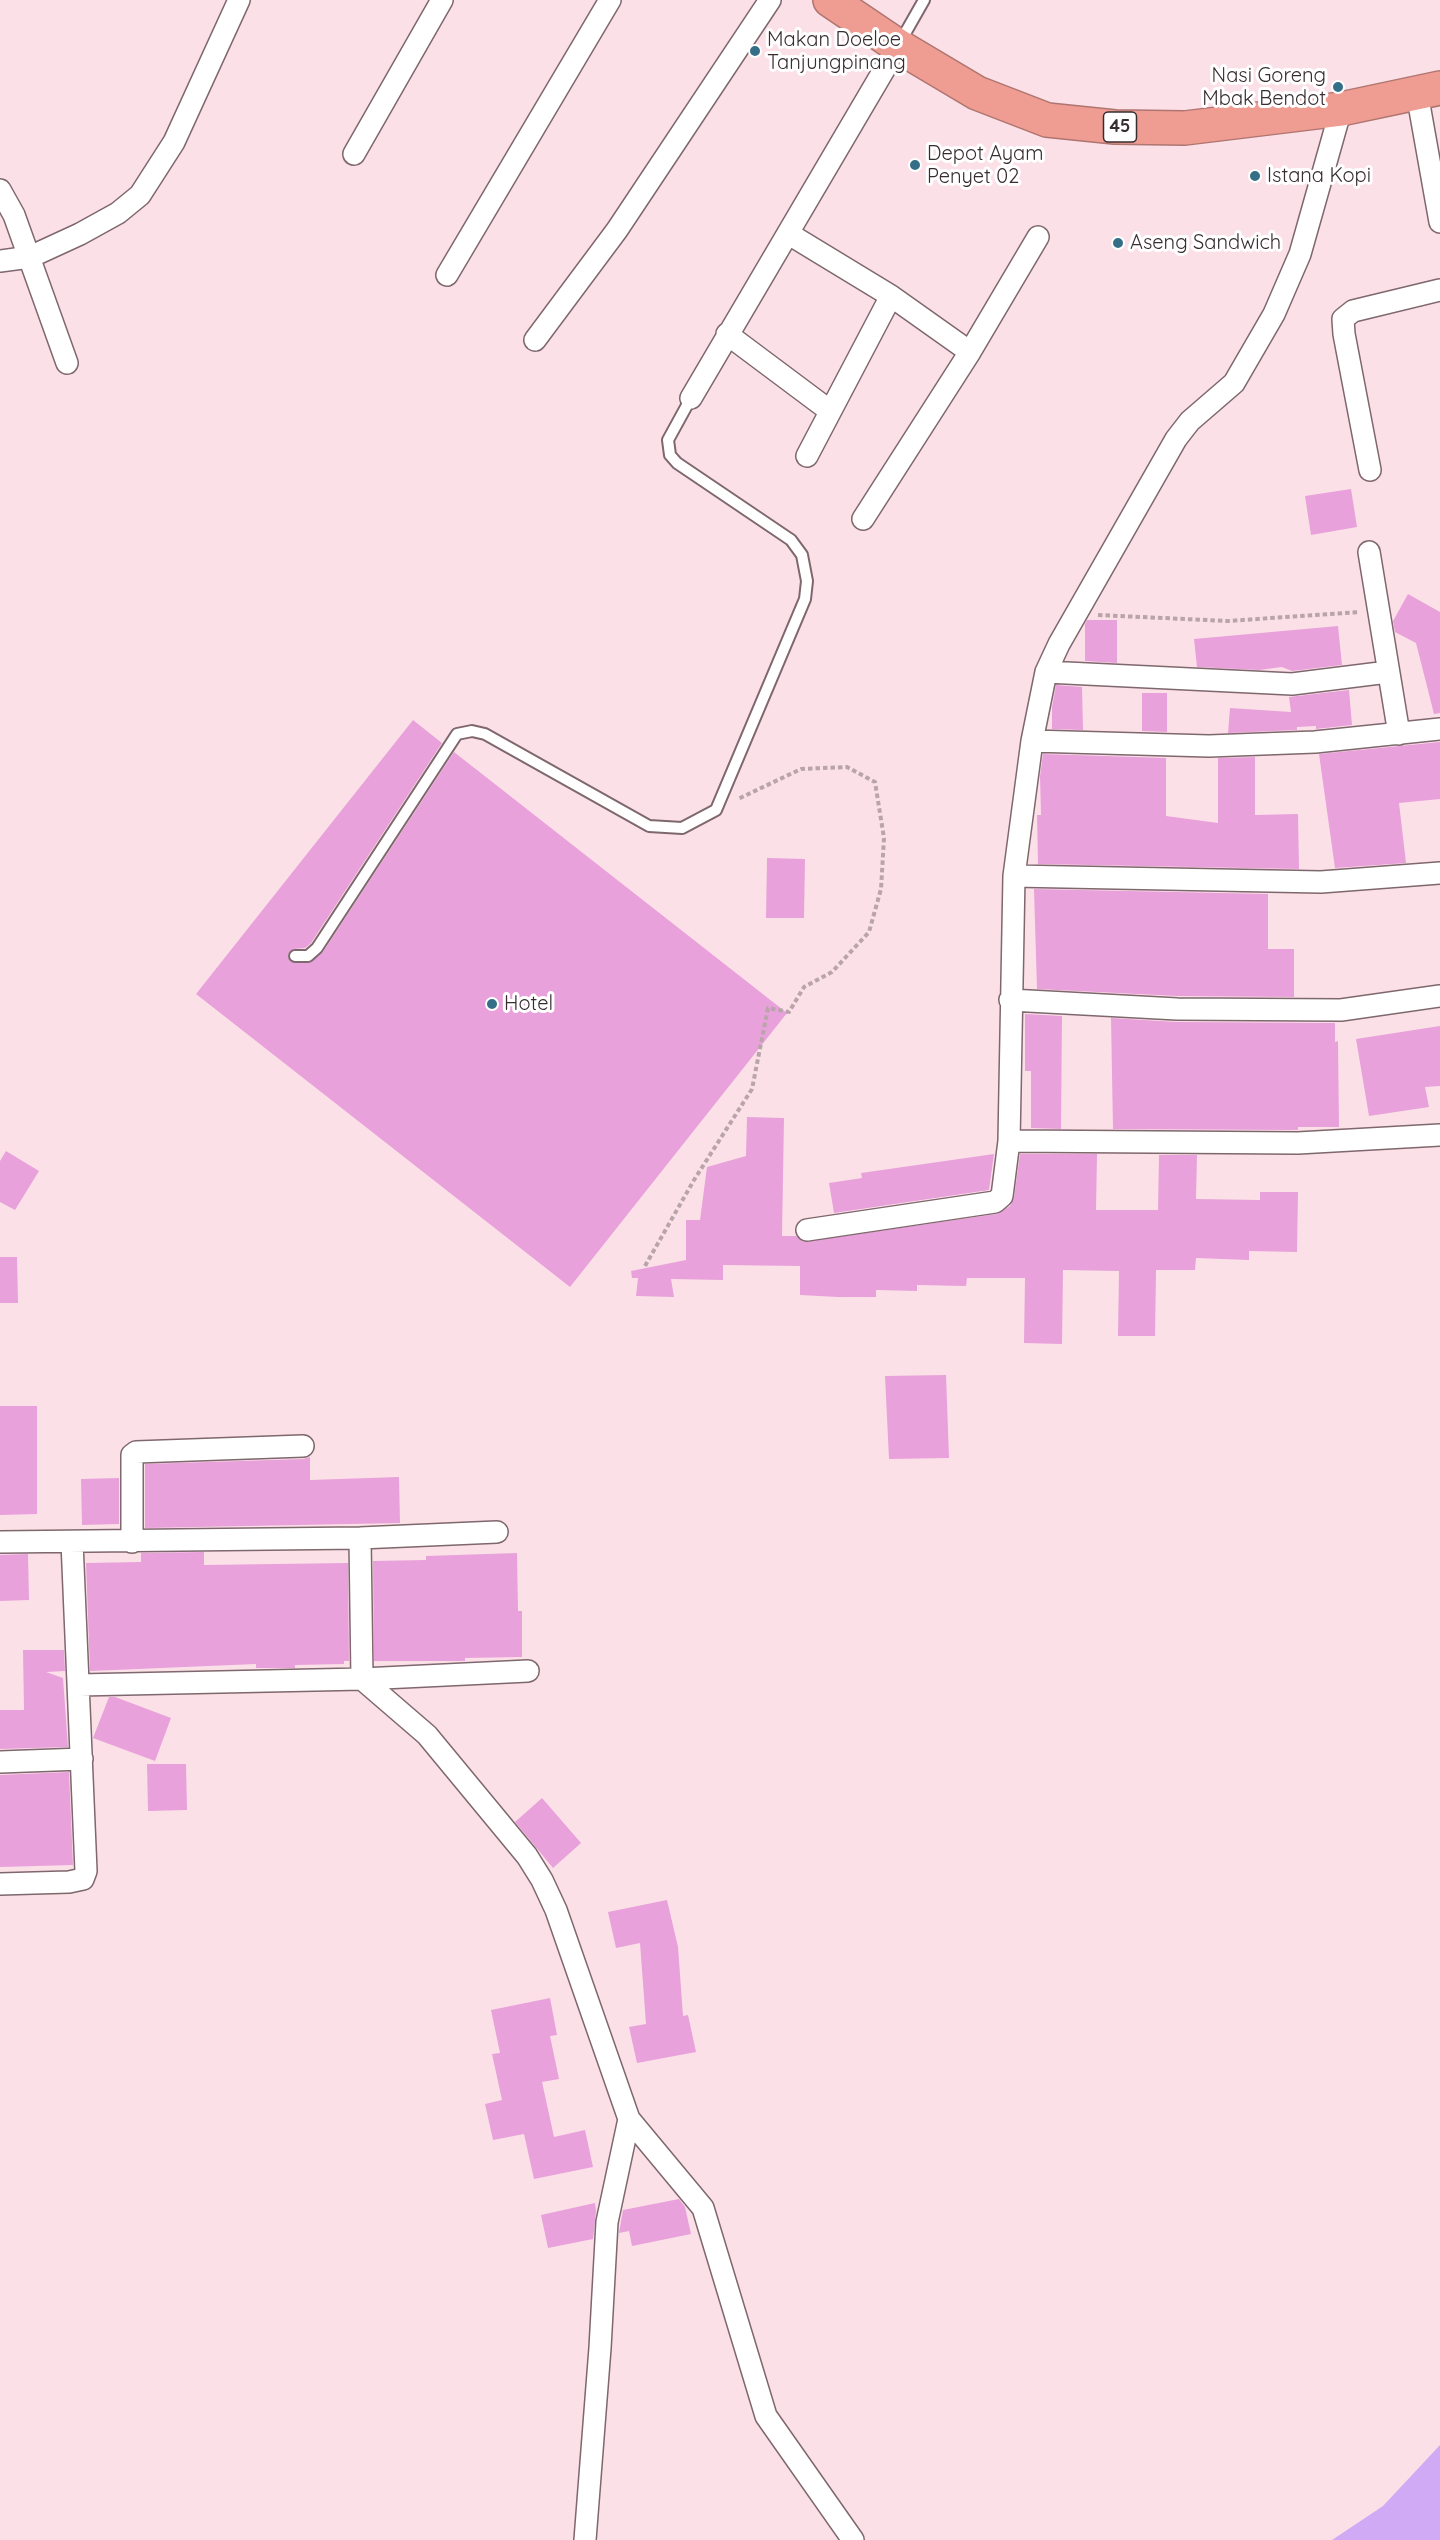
<!DOCTYPE html>
<html>
<head>
<meta charset="utf-8">
<style>
  body { margin:0 }
  canvas { display:block; background:#fbe0e7 }
</style>
</head>
<body>
<canvas width="1440" height="2540"></canvas>
<script>
const ctx = document.querySelector('canvas').getContext('2d');
ctx.lineJoin = 'round';
function fillPath(path, color) {
  ctx.fillStyle = color;
  ctx.fill(path, 'evenodd');
}
function toPath(rows) {
  const path = new Path2D();
  for (const r of rows) {
    path.moveTo(r[0], r[1]);
    for (let i = 2; i < r.length; i += 2) path.lineTo(r[i], r[i + 1]);
  }
  return path;
}
function strokePath(path, color, width, dash) {
  ctx.strokeStyle = color;
  ctx.lineWidth = width;
  ctx.lineCap = dash ? 'butt' : 'round';
  ctx.setLineDash(dash || []);
  ctx.stroke(path);
}
function write(font, color, halo, rows, align = 'center') {
  ctx.font = font + ' Quicksand,sans-serif';
  ctx.lineWidth = 6;
  ctx.setLineDash([]);
  ctx.textBaseline = 'middle';
  ctx.strokeStyle = halo;
  ctx.fillStyle = color;
  for (const [text, x, y, turn = 0] of rows) {
    ctx.save();
    ctx.translate(x, y);
    ctx.rotate((+turn || 0) * Math.PI / 180);
    ctx.textAlign = isNaN(turn) ? turn : align;
    if (halo) ctx.strokeText(text, 0, 0);
    ctx.fillText(text, 0, 0);
    ctx.restore();
  }
}
fillPath(toPath([
  [1440,2445,1440,2540,1332,2540,1383,2506]
]), '#d1aaf6');
fillPath(toPath([
  [1351,489,1357,527,1311,535,1305,496],
  [1408,594,1440,612,1440,713,1434,714,1416,643,1395,632,1393,621],
  [1087,620,1117,620,1117,663,1085,661,1085,624],
  [1338,626,1342,665,1292,671,1282,667,1259,670,1197,667,1194,639],
  [1056,685,1082,687,1083,730,1052,729,1052,707],
  [1349,690,1352,725,1316,729,1316,726,1297,727,1297,730,1228,733,1230,708,1291,712,1289,697],
  [1142,693,1167,693,1167,732,1142,731],
  [413,720,442,743,311,943,305,948,294,949,289,952,288,957,291,962,309,963,323,952,454,752,787,1013,570,1287,196,994],
  [1440,742,1440,799,1399,803,1406,863,1335,868,1319,754],
  [1043,754,1166,758,1166,816,1218,823,1218,758,1255,757,1255,815,1298,814,1299,869,1038,864,1037,815,1041,815,1040,776],
  [767,858,805,859,804,918,766,918],
  [1034,889,1268,894,1268,949,1294,949,1294,997,1177,996,1037,989],
  [1025,1014,1062,1016,1061,1129,1031,1128,1031,1071,1025,1071],
  [1111,1018,1177,1022,1335,1023,1335,1042,1338,1041,1339,1127,1298,1127,1298,1130,1113,1129],
  [1440,1026,1440,1086,1425,1087,1429,1107,1369,1116,1356,1039],
  [747,1117,784,1118,782,1236,796,1236,803,1242,997,1214,1010,1206,1014,1198,1020,1154,1097,1154,1096,1210,1158,1210,1159,1155,1197,1155,1196,1199,1260,1200,1260,1192,1298,1192,1297,1252,1249,1251,1249,1260,1196,1258,1195,1270,1156,1270,1155,1336,1118,1336,1119,1271,1063,1270,1062,1344,1024,1343,1025,1278,967,1278,966,1286,917,1285,917,1291,876,1290,876,1297,838,1297,800,1295,800,1266,723,1265,723,1280,671,1279,674,1297,636,1296,638,1278,632,1278,631,1271,686,1260,686,1220,700,1220,707,1167,746,1156],
  [6,1151,39,1171,15,1210,0,1202,0,1161],
  [994,1154,989,1190,834,1213,829,1183,862,1178,861,1173],
  [0,1257,17,1257,18,1303,0,1303],
  [946,1375,949,1458,889,1459,885,1376],
  [0,1406,37,1406,37,1514,0,1515],
  [310,1457,310,1480,399,1477,400,1523,145,1528,145,1464,303,1459],
  [119,1478,119,1524,82,1525,81,1479],
  [204,1552,204,1565,348,1563,349,1661,344,1661,344,1664,295,1665,295,1668,256,1668,256,1664,90,1671,86,1563,141,1562,141,1553],
  [517,1553,518,1611,522,1611,522,1657,465,1658,465,1661,374,1661,373,1561,426,1560,426,1556],
  [28,1554,29,1600,0,1601,0,1555],
  [23,1650,64,1650,65,1671,46,1672,63,1678,68,1747,0,1749,0,1710,24,1710],
  [109,1697,115,1697,171,1718,155,1761,93,1738],
  [147,1764,186,1764,187,1810,148,1811],
  [69,1772,73,1865,0,1867,0,1775],
  [542,1798,581,1843,553,1868,515,1822],
  [667,1900,678,1947,683,2016,688,2015,696,2052,637,2063,629,2027,646,2024,640,1943,616,1948,608,1912],
  [550,1998,557,2035,550,2036,559,2079,542,2082,554,2137,585,2130,593,2167,534,2179,524,2134,493,2140,485,2104,502,2100,492,2054,500,2053,491,2010],
  [679,2199,685,2207,691,2234,632,2246,629,2231,619,2233,623,2210],
  [595,2203,596,2211,593,2239,548,2248,541,2215]
]), '#e9a1db');
const lane = toPath([
  [899,44,924,0],
  [295,956,308,956,317,948,457,734,472,731,485,734,649,826,682,828,716,810,805,599,807,581,802,555,791,540,677,463,670,455,668,440,691,398]
]);
const street = toPath([
  [1417,93,1440,222],
  [354,154,442,0],
  [0,190,14,215,67,363],
  [789,234,891,296,970,352],
  [0,261,30,257,80,234,118,213,140,195,174,142,239,0],
  [447,275,610,0],
  [727,334,830,411],
  [535,340,617,230,770,0],
  [691,398,898,46],
  [807,456,891,296],
  [1370,470,1344,334,1343,319,1353,311,1440,290],
  [863,519,970,352,1038,237],
  [1369,552,1399,734],
  [1046,672,1292,684,1388,672],
  [1032,741,1209,746,1315,742,1440,729],
  [1014,876,1321,882,1440,873],
  [1010,1000,1177,1009,1341,1010,1440,996],
  [1009,1141,1298,1143,1440,1135],
  [807,1230,995,1202,1002,1196,1009,1141,1014,876,1032,741,1046,672,1059,644,1176,439,1190,421,1234,383,1274,314,1300,254,1341,109],
  [360,1538,362,1679,427,1735,527,1856,542,1880,556,1910,629,2119,607,2222,600,2348,585,2540],
  [0,1542,360,1538,497,1532],
  [132,1542,132,1455,136,1452,303,1446],
  [79,1685,362,1679,528,1671],
  [0,1762,82,1759],
  [0,1884,69,1882,83,1879,86,1871,72,1542],
  [629,2119,703,2208,766,2416,853,2540]
]);
const highway = toPath([
  [830,0,898,46,977,93,1047,120,1115,127,1185,128,1341,109,1440,88]
]);
strokePath(lane, '#7e676d', 14);
strokePath(street, '#7e676d', 24);
strokePath(highway, '#af7570', 36);
strokePath(toPath([
  [1098,615,1228,621,1360,612],
  [645,1266,694,1180,752,1089,768,1008,789,1012,804,987,832,972,869,932,881,889,884,838,875,782,847,767,801,769,738,799]
]), '#b9a4aa', 4, [4.5, 3]);
strokePath(lane, '#fff', 10);
strokePath(street, '#fff', 21);
strokePath(highway, '#ef9c92', 33);
for (const [x, y, r, color] of [
  [755,51,6,"#346e87"],
  [1338,87,6,"#346e87"],
  [915,165,6,"#346e87"],
  [1255,176,6,"#346e87"],
  [1118,243,6,"#346e87"],
  [492,1004,6,"#346e87"]
]) {
  const dot = new Path2D();
  dot.arc(x, y, r, 0, 2 * Math.PI);
  ctx.fillStyle = color;
  ctx.fill(dot);
  strokePath(dot, '#fff', 2);
}
for (const [x, y, w] of [
  [1120,127,33]
]) {
  const box = new Path2D();
  box.roundRect(x - w / 2, y - 15, w, 30, 4.5);
  ctx.fillStyle = '#fff';
  ctx.fill(box);
  strokePath(box, '#372d30', 1.5);
}
write('bold 18px', '#372d30', null, [
  ["45",1120,127]
]);
write('20px', '#372d30', '#fff', [
  ["Makan Doeloe",767,40],
  ["Tanjungpinang",767,63],
  ["Nasi Goreng",1326,76,"right"],
  ["Mbak Bendot",1326,99,"right"],
  ["Depot Ayam",927,154],
  ["Penyet 02",927,177],
  ["Istana Kopi",1267,176],
  ["Aseng Sandwich",1130,243],
  ["Hotel",504,1004]
], 'left');
</script>
</body>
</html>
